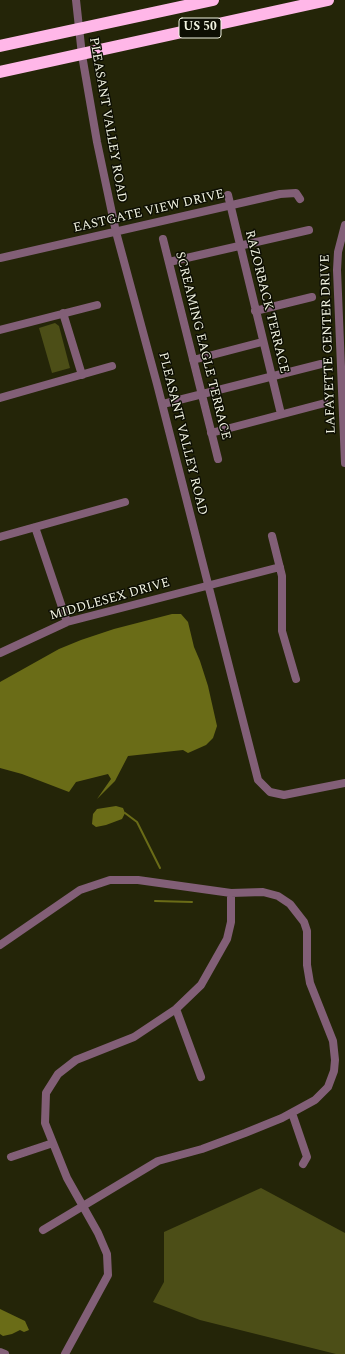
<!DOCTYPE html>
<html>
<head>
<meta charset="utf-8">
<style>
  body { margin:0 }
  canvas { display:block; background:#242508 }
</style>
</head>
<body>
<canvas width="345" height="1354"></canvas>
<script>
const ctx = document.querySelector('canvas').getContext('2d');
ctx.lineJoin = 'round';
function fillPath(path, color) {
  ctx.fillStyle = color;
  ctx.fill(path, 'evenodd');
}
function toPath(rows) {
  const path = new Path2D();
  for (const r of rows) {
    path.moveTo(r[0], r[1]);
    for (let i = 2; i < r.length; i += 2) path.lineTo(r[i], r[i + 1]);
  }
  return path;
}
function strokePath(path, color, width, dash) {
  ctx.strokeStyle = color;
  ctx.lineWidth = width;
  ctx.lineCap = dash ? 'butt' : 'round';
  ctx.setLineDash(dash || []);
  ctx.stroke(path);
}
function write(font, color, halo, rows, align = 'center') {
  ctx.font = font + ' Spectral,serif';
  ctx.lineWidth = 3;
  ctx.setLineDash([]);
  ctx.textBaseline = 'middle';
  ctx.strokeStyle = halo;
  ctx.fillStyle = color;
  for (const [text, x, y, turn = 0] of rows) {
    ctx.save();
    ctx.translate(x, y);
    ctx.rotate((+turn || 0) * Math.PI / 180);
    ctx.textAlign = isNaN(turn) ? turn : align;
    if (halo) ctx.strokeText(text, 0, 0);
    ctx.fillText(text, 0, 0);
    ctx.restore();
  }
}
fillPath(toPath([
  [55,323,59,326,70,368,52,373,39,328],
  [261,1188,345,1233,345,1354,336,1354,200,1320,153,1302,164,1282,164,1232]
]), '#4c4e17');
fillPath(toPath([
  [172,614,181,614,188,622,194,647,200,661,208,686,217,726,213,738,206,745,188,753,183,750,128,756,115,781,97,799,111,779,108,774,76,782,69,792,22,774,0,768,0,682,59,649,81,640,114,629],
  [116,806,123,808,125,813,122,819,106,825,96,827,92,824,93,814,97,809],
  [0,1309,25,1321,29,1330,24,1332,20,1330,12,1334,3,1336,0,1334]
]), '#6a6c17');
strokePath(toPath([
  [125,813,137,822,160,868],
  [155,901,192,902]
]), '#6a6c17', 2);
strokePath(toPath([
  [76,0,82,55,97,142,116,232,157,384,258,780,270,792,284,795,345,783],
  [228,195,281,414],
  [345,225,338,252,337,270,345,463],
  [163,239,218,459],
  [0,258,280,194,296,193,300,199],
  [169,262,309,230],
  [255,311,312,297],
  [63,313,82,375],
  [0,330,97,305],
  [193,360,262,342],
  [0,398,112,366],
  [163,404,321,364],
  [211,433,325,403],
  [35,527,67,622],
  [272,536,282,576,282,631,296,679],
  [0,537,125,502],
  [0,653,67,622,280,567],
  [0,945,80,890,110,880,138,880,231,893,263,892,278,896,290,904,304,922,307,931,307,965,310,983,333,1041,335,1060,334,1071,328,1087,315,1100,282,1118,245,1133,202,1149,158,1161,43,1230],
  [176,1009,201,1077],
  [292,1113,307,1157,303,1164],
  [11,1157,53,1143],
  [0,1352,5,1354],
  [65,1354,108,1275,107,1254,98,1233,67,1178,45,1123,46,1093,58,1074,76,1060,134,1037,176,1009,201,985,227,939,231,922,231,893]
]), '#825f77', 8);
strokePath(toPath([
  [0,46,213,0],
  [0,72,328,0]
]), '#ffb7e8', 12);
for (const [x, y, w] of [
  [200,28,42]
]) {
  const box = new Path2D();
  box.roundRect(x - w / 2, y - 10, w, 20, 3);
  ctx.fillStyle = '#0d0e03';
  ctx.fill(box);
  strokePath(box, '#f3f5e3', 1);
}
write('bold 12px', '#f3f5e3', null, [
  ["US 50",200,28]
]);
write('13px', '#f3f5e3', '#0d0e03', [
  ["PLEASANT VALLEY ROAD",107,120,80],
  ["EASTGATE VIEW DRIVE",149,212,-13],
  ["RAZORBACK TERRACE",266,302,76],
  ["LAFAYETTE CENTER DRIVE",329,344,-92],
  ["SCREAMING EAGLE TERRACE",202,346,76],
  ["PLEASANT VALLEY ROAD",182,434,76],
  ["MIDDLESEX DRIVE",110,600,-16]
]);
</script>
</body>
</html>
